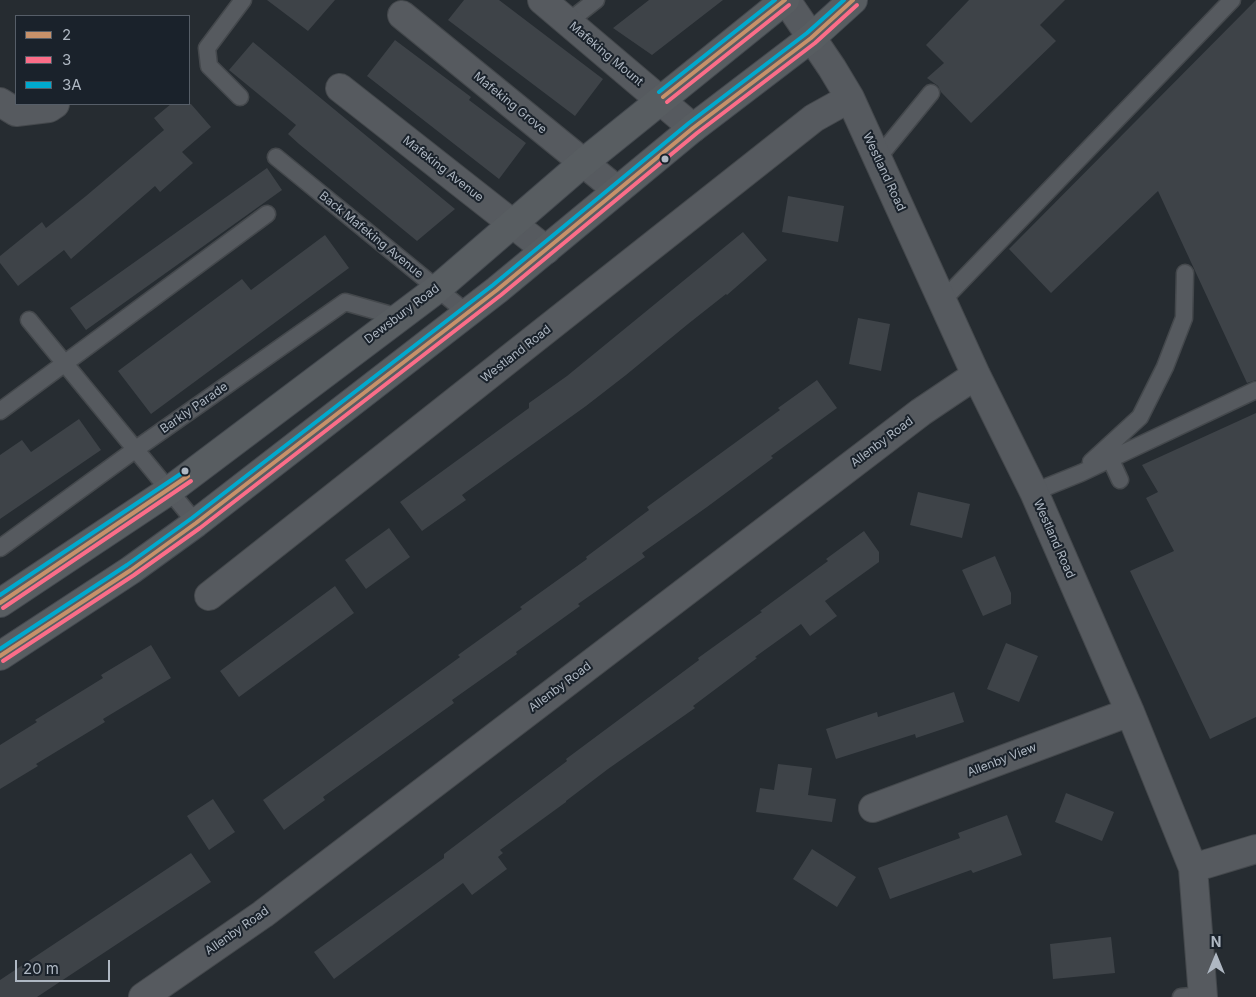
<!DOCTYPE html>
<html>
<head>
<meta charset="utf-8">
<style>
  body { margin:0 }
  #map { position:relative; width:1256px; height:997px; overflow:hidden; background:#262c31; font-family:Inter,sans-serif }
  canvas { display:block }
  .legend { position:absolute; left:15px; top:15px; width:175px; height:90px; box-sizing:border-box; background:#1a222b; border:1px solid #565e68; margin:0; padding:6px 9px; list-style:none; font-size:15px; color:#afb8c3 }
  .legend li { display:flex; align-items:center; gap:10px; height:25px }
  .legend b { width:25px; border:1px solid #565e68 }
  .north { position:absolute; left:1191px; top:932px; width:50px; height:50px; -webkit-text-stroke:4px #1a222b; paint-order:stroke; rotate:0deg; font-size:14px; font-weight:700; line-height:20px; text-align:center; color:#afb8c3 }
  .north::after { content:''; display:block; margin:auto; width:18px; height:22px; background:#afb8c3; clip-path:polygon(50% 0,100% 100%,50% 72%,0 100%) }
  .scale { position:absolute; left:15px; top:960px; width:95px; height:22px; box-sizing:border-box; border:2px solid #afb8c3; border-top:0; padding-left:6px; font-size:15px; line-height:18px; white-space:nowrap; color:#afb8c3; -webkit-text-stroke:4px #1a222b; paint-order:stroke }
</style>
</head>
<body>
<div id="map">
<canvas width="1256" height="997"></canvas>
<ul class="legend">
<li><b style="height:6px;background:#c7916a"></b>2</li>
<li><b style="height:6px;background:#fb6d88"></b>3</li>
<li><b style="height:6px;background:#00a9ce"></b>3A</li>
</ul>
<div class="north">N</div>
<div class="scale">20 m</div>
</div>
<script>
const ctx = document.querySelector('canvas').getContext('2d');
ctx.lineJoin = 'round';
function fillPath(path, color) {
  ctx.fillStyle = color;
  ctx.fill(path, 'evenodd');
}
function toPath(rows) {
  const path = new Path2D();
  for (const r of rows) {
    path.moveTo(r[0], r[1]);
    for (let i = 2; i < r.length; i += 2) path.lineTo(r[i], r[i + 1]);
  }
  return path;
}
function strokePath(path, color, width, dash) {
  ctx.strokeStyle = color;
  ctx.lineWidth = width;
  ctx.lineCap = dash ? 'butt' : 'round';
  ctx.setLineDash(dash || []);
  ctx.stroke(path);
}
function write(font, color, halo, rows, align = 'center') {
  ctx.font = font + ' Inter,sans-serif';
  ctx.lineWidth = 4;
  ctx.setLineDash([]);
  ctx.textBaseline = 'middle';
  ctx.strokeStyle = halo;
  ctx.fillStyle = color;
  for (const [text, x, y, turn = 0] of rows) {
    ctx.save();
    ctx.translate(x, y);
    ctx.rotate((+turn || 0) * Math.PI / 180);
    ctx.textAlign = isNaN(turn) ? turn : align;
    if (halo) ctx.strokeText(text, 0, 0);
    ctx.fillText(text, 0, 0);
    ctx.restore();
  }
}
fillPath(toPath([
  [267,0,335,0,308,31],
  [464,0,499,0,603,79,575,116,448,20],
  [649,0,723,0,652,55,613,28],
  [969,0,1065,0,1040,25,1056,41,971,123,941,92,938,86,927,78,944,63,926,45],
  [1256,0,1256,380,1247,383,1158,191,1051,293,1009,249],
  [395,40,471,97,469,100,526,143,499,179,367,76],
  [253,42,283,67,455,209,417,241,299,144,288,134,296,125,229,70],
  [171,104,191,104,211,127,182,152,193,163,160,192,155,186,71,259,64,250,18,286,0,263,0,256,42,222,46,228,86,196,164,130,154,118],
  [267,168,282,190,86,330,70,308],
  [788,196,844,206,838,242,782,232],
  [743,232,767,260,727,295,726,294,688,324,626,375,586,406,462,495,466,500,422,531,400,502,529,408,529,403,567,376],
  [325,235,349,268,151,414,118,371,242,279,251,290],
  [858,318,890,324,881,371,849,364],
  [817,380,837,408,771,456,773,458,707,507,642,553,645,557,578,604,580,606,516,652,517,654,452,700,454,703,323,797,325,800,284,830,263,800,460,657,458,655,522,609,520,607,587,559,586,557,649,510,647,507,780,410,778,408],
  [1256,413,1256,717,1210,739,1130,571,1174,551,1146,498,1158,492,1142,465],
  [79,419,101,450,0,519,0,455,22,440,31,452],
  [918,492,970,504,962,538,910,525],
  [389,528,410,557,366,589,345,560],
  [864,531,879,552,879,562,825,601,837,616,810,636,801,624,755,657,757,658,693,706,695,708,608,769,566,801,566,802,500,850,503,853,498,857,507,869,472,895,463,883,334,979,314,952,444,858,444,854,567,761,566,759,699,660,698,658,762,612,760,611,828,561,826,559],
  [995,556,1011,593,1011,604,983,616,962,570],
  [335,586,354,613,239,697,220,671],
  [1006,643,1038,656,1019,702,987,689],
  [151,645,171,678,103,719,105,722,36,764,38,766,0,789,0,745,37,722,35,720,103,678,101,675],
  [954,692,964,722,916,738,915,734,836,759,826,729,877,712,878,717],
  [778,764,812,768,808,795,836,799,832,822,756,812,760,788,774,790],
  [1066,793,1114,812,1102,841,1055,822],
  [213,799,235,832,209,850,187,816],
  [1007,815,1022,855,973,873,971,870,890,899,878,868,960,838,958,833],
  [812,849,856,877,837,907,793,879],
  [191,853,211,882,37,997,0,997,0,980],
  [1111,937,1115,973,1053,979,1050,944]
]), '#3e4348');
const service = toPath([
  [568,22,596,0],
  [240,97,209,66,207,48,243,0],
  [276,157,467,313],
  [877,159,931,93],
  [943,300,1232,0],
  [29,320,196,523],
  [0,411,267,214],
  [1110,458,1120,480],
  [1091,462,1140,417,1165,367,1184,318,1185,273],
  [1034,492,1081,473,1256,390],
  [0,548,136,449,345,302,398,317],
  [1181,997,1203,995]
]);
const minor = toPath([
  [542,0,693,128],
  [786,0,832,68,850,98,976,375,1034,492,1130,712,1193,868,1203,997],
  [402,15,617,190],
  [340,88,546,250],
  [0,102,16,112,49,108,55,104],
  [209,596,814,118,850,98],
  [873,808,1130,712],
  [1193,868,1256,849],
  [143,997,263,914,921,412,976,375]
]);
const primary = toPath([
  [0,603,170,490,437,289,583,163,785,0],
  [0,656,131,570,196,523,497,290,693,128,811,38,853,0]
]);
strokePath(service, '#44484c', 19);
strokePath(minor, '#44484c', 30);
strokePath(primary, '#43484e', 30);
strokePath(service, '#565a5f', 16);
strokePath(minor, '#565a5f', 28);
strokePath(primary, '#585d61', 28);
strokePath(toPath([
  [663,97,785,0],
  [0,603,188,476],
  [0,656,131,570,196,523,497,290,693,128,811,38,853,0]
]), '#c7916a', 4);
strokePath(toPath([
  [667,102,789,5],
  [3,608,191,481],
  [3,661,134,575,200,528,501,295,697,133,815,43,857,5]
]), '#fb6d88', 4);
strokePath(toPath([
  [659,92,775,0],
  [0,595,185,471],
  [0,649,127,565,192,518,493,285,689,123,807,33,844,0]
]), '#00a9ce', 4);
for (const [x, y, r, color] of [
  [665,159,4.5,"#afb8c3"],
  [185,471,4.5,"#afb8c3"]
]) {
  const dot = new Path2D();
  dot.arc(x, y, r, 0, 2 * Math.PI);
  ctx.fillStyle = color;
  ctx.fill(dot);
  strokePath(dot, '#1a222b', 2);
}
write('12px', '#afb8c3', '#1a222b', [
  ["Mafeking Mount",606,54,40],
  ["Mafeking Grove",510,103,39],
  ["Mafeking Avenue",443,169,38],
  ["Westland Road",884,172,65],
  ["Back Mafeking Avenue",371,235,39],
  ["Dewsbury Road",402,314,-37],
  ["Westland Road",516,354,-38],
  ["Barkly Parade",194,408,-35],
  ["Allenby Road",882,442,-37],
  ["Westland Road",1054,539,66],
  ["Allenby Road",560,687,-37],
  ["Allenby View",1002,760,-21],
  ["Allenby Road",237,931,-35]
]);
</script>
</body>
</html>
